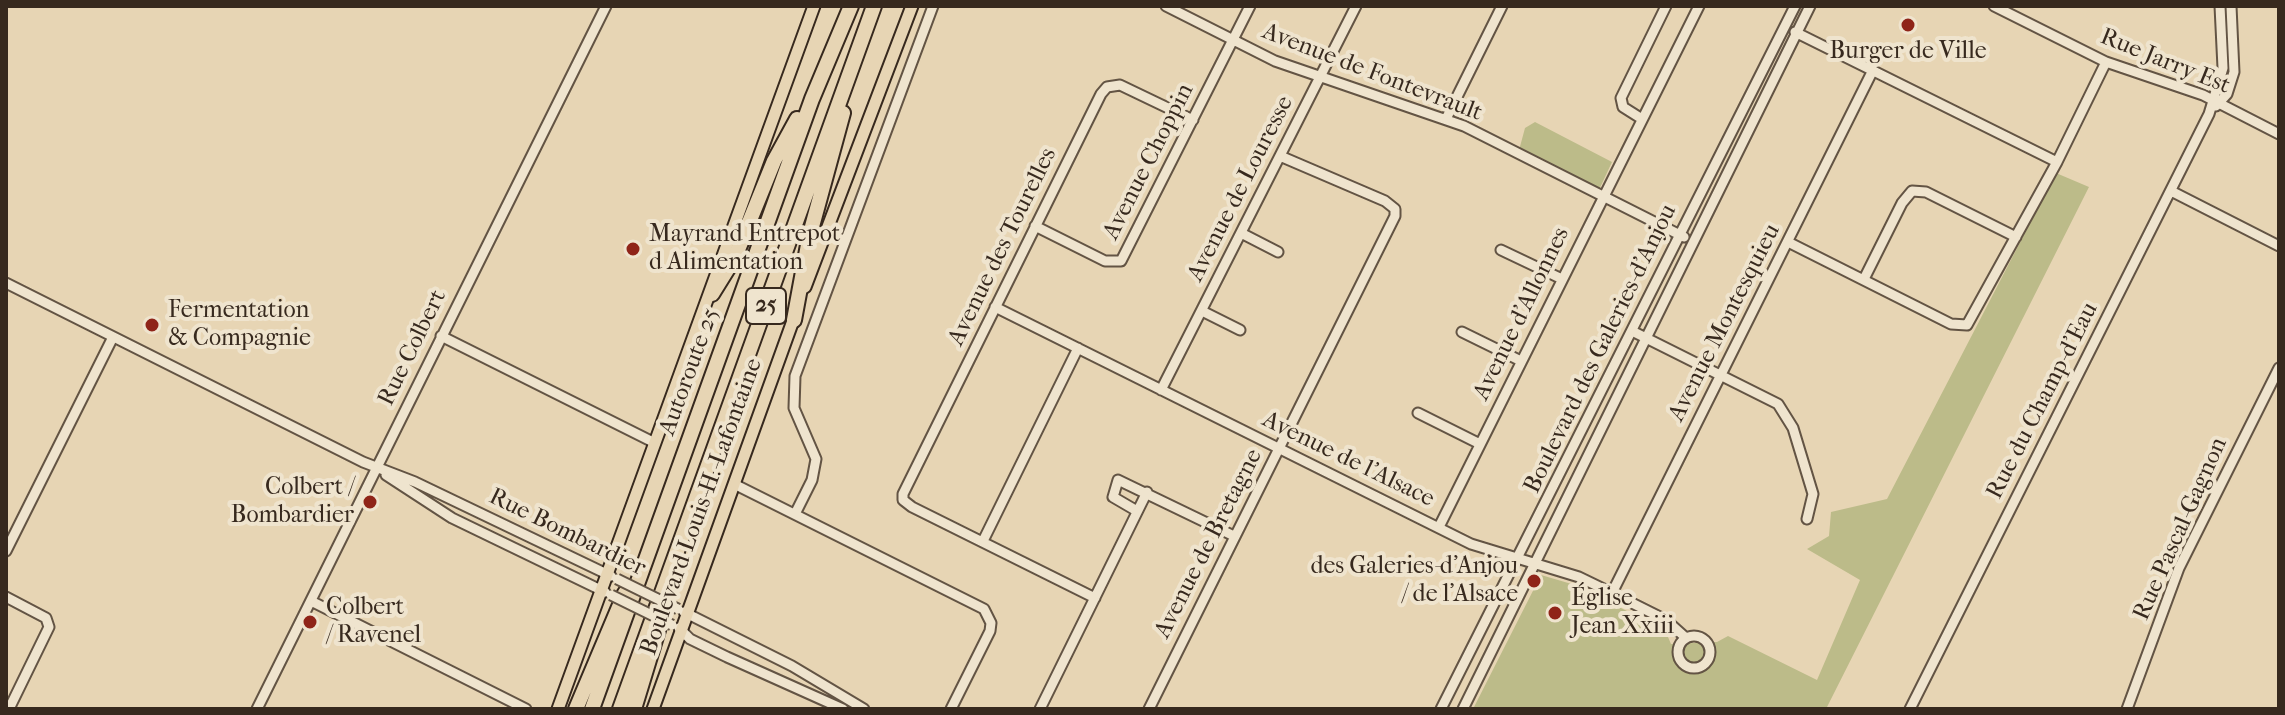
<!DOCTYPE html>
<html>
<head>
<meta charset="utf-8">
<style>
  body { margin:0 }
  #map { position:relative; width:2285px; height:715px; overflow:hidden; background:#e7d5b4; font-family:"IM FELL French Canon",serif }
  canvas { display:block }
  .frame { position:absolute; inset:0; border:8px solid #37291e; pointer-events:none }
</style>
</head>
<body>
<div id="map">
<canvas width="2285" height="715"></canvas>
<div class="frame"></div>
</div>
<script>
const ctx = document.querySelector('canvas').getContext('2d');
ctx.lineJoin = 'round';
function fillPath(path, color) {
  ctx.fillStyle = color;
  ctx.fill(path, 'evenodd');
}
function toPath(rows) {
  const path = new Path2D();
  for (const r of rows) {
    if (r.length === 3) {
      path.moveTo(r[0] + r[2], r[1]);
      path.arc(r[0], r[1], r[2], 0, 2 * Math.PI);
      continue;
    }
    path.moveTo(r[0], r[1]);
    for (let i = 2; i < r.length; i += 2) path.lineTo(r[i], r[i + 1]);
  }
  return path;
}
function strokePath(path, color, width, dash) {
  ctx.strokeStyle = color;
  ctx.lineWidth = width;
  ctx.lineCap = dash ? 'butt' : 'round';
  ctx.setLineDash(dash || []);
  ctx.stroke(path);
}
function write(font, color, halo, rows, align = 'center') {
  ctx.font = font + ' "IM FELL French Canon",serif';
  ctx.lineWidth = 8;
  ctx.setLineDash([]);
  ctx.textBaseline = 'middle';
  ctx.strokeStyle = halo;
  ctx.fillStyle = color;
  for (const [text, x, y, turn = 0] of rows) {
    ctx.save();
    ctx.translate(x, y);
    ctx.rotate((+turn || 0) * Math.PI / 180);
    ctx.textAlign = isNaN(turn) ? turn : align;
    if (halo) ctx.strokeText(text, 0, 0);
    ctx.fillText(text, 0, 0);
    ctx.restore();
  }
}
fillPath(toPath([
  [1535,122,1612,162,1598,192,1518,154,1525,128],
  [2056,173,2089,187,1826,709,1473,709,1541,575,1575,585,1665,630,1671,644,1717,642,1728,636,1817,680,1860,580,1807,549,1829,536,1831,512,1887,499]
]), '#bcbb89');
const minor = toPath([
  [1166,6,1275,61,1464,126,1684,237],
  [1994,6,2106,62,2203,95,2279,134],
  [1795,32,2057,162],
  [2216,106,2227,94,2234,72,2231,6],
  [1446,119,1502,6],
  [1642,119,1623,107,1621,98,1666,6],
  [2171,191,2279,246],
  [1035,226,1105,261,1121,261,1250,6],
  [1241,233,1278,252],
  [1788,242,1951,324,1967,325,2057,162,2106,62],
  [1501,250,1562,279],
  [1864,279,1902,203,1912,191,1926,192,2016,237],
  [6,283,363,462,415,482,611,576],
  [995,307,1471,544,1579,577,1612,593,1666,620,1686,638],
  [1202,311,1240,330],
  [1632,331,1778,404,1793,428,1813,494,1807,519],
  [1462,332,1521,361],
  [441,336,655,443],
  [1161,390,1356,6],
  [1418,413,1480,444],
  [386,475,452,518,605,592],
  [734,484,984,609,991,623,990,631,951,709],
  [1137,511,1113,497,1118,480,1234,536],
  [795,514,812,480,816,459,794,408,795,376,933,6],
  [1439,527,1699,6],
  [983,541,1078,348],
  [6,551,113,337],
  [1612,593,1873,70],
  [6,597,46,618,49,627,9,709],
  [1095,598,912,507,903,500,903,494,1101,94,1107,87,1120,85,1193,120],
  [311,601,526,709],
  [684,612,792,666,864,709],
  [679,628,690,639,727,657,843,709],
  [1694,652,16],
  [257,709,606,6],
  [1040,709,1147,492],
  [1149,709,1395,216,1395,209,1385,201,1280,156],
  [1441,709,1795,6],
  [1463,709,1810,6],
  [1910,709,2209,114,2223,68,2220,6],
  [2127,709,2179,568,2279,368]
]);
const major = toPath([
  [805,287,912,6],
  [558,709,814,6],
  [653,709,795,315]
]);
const highway = toPath([
  [712,294,735,257,774,161,797,119],
  [794,320,810,234,843,113],
  [576,709,625,593],
  [592,709,812,99,851,6],
  [620,709,874,6],
  [634,709,659,627]
]);
strokePath(minor, '#635444', 13);
strokePath(major, '#37291e', 15);
strokePath(highway, '#37291e', 18);
strokePath(minor, '#efe4ce', 9);
strokePath(major, '#e7d5b4', 11);
strokePath(highway, '#e7d5b4', 14);
const minorBridge = toPath([
  [617,579,678,609],
  [611,595,672,625]
]);
strokePath(minorBridge, '#635444', 13, []);
strokePath(minorBridge, '#efe4ce', 9);
for (const [x, y, r, color] of [
  [1908,25,8,"#8f2418"],
  [633,249,8,"#8f2418"],
  [152,325,8,"#8f2418"],
  [370,502,8,"#8f2418"],
  [1534,581,8,"#8f2418"],
  [1555,613,8,"#8f2418"],
  [310,622,8,"#8f2418"]
]) {
  const dot = new Path2D();
  dot.arc(x, y, r, 0, 2 * Math.PI);
  ctx.fillStyle = color;
  ctx.fill(dot);
  strokePath(dot, '#efe4ce', 3);
}
for (const [x, y, w] of [
  [766,306,40]
]) {
  const box = new Path2D();
  box.roundRect(x - w / 2, y - 18, w, 36, 6);
  ctx.fillStyle = '#efe4ce';
  ctx.fill(box);
  strokePath(box, '#37291e', 2);
}
write('bold 22px', '#37291e', null, [
  ["25",766,306]
]);
write('24px', '#37291e', '#efe4ce', [
  ["Burger de Ville",1908,52,"center"],
  ["Mayrand Entrepot",649,235],
  ["d Alimentation",649,263],
  ["Fermentation",168,311],
  ["& Compagnie",168,339],
  ["Colbert /",354,488,"right"],
  ["Bombardier",354,516,"right"],
  ["des Galeries-d'Anjou",1518,567,"right"],
  ["/ de l'Alsace",1518,595,"right"],
  ["Église",1571,599],
  ["Jean Xxiii",1571,627],
  ["Colbert",326,608],
  ["/ Ravenel",326,636]
], 'left');
write('24px', '#37291e', '#efe4ce', [
  ["Rue Jarry Est",2165,62,22],
  ["Avenue de Fontevrault",1372,73,21],
  ["Avenue Choppin",1149,162,-63],
  ["Avenue de Louresse",1241,189,-63],
  ["Avenue des Tourelles",1003,247,-64],
  ["Avenue d'Allonnes",1522,314,-64],
  ["Avenue Montesquieu",1725,323,-63],
  ["Rue Colbert",413,348,-64],
  ["Boulevard des Galeries-d'Anjou",1601,349,-64],
  ["Autoroute 25",690,372,-70],
  ["Rue du Champ-d'Eau",2043,401,-63],
  ["Avenue de l'Alsace",1348,460,26],
  ["Boulevard Louis-H.-Lafontaine",702,507,-70],
  ["Rue Pascal-Gagnon",2181,529,-66],
  ["Rue Bombardier",567,533,26],
  ["Avenue de Bretagne",1209,544,-63]
]);
</script>
</body>
</html>
